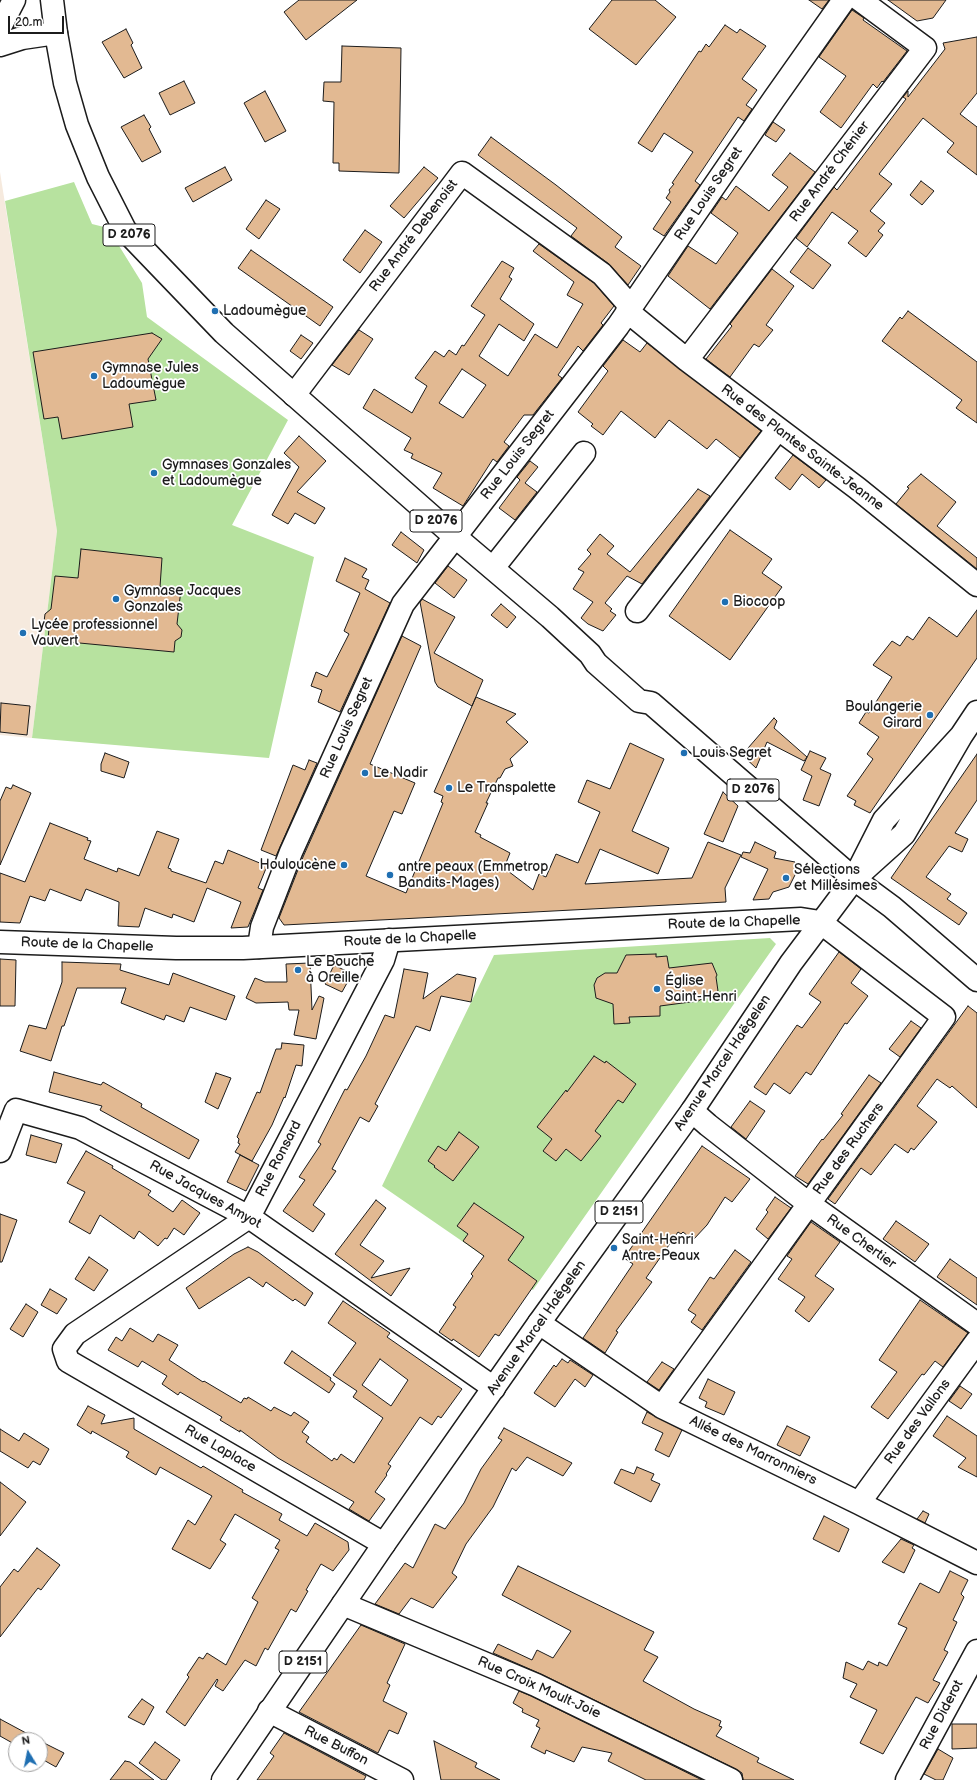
<!DOCTYPE html>
<html>
<head>
<meta charset="utf-8">
<style>
  body { margin:0 }
  #map { position:relative; width:977px; height:1780px; overflow:hidden; background:#fff; font-family:"Balsamiq Sans",sans-serif }
  canvas { display:block }
  .north { position:absolute; left:8px; top:1732px; width:40px; height:40px; box-sizing:border-box; background:#fff; border:1px solid #a4a4a4; border-radius:50%; rotate:350deg; font-size:11px; font-weight:700; line-height:16px; text-align:center; color:#1c1c1c }
  .north::after { content:''; display:block; margin:auto; width:14px; height:18px; background:#1f6fb2; clip-path:polygon(50% 0,100% 100%,50% 72%,0 100%) }
  .scale { position:absolute; left:8px; top:16px; width:56px; height:18px; box-sizing:border-box; border:2px solid #1c1c1c; border-top:0; padding-left:5px; font-size:12px; line-height:14px; white-space:nowrap; color:#1c1c1c; -webkit-text-stroke:3px #fff; paint-order:stroke }
</style>
</head>
<body>
<div id="map">
<canvas width="977" height="1780"></canvas>
<div class="north">N</div>
<div class="scale">20 m</div>
</div>
<script>
const ctx = document.querySelector('canvas').getContext('2d');
ctx.lineJoin = 'round';
function fillPath(path, color) {
  ctx.fillStyle = color;
  ctx.fill(path, 'evenodd');
}
function toPath(rows) {
  const path = new Path2D();
  for (const r of rows) {
    path.moveTo(r[0], r[1]);
    for (let i = 2; i < r.length; i += 2) path.lineTo(r[i], r[i + 1]);
  }
  return path;
}
function strokePath(path, color, width, dash) {
  ctx.strokeStyle = color;
  ctx.lineWidth = width;
  ctx.lineCap = dash ? 'butt' : 'round';
  ctx.setLineDash(dash || []);
  ctx.stroke(path);
}
function write(font, color, halo, rows, align = 'center') {
  ctx.font = font + ' "Balsamiq Sans",sans-serif';
  ctx.lineWidth = 3.5;
  ctx.setLineDash([]);
  ctx.textBaseline = 'middle';
  ctx.strokeStyle = halo;
  ctx.fillStyle = color;
  for (const [text, x, y, turn = 0] of rows) {
    ctx.save();
    ctx.translate(x, y);
    ctx.rotate((+turn || 0) * Math.PI / 180);
    ctx.textAlign = isNaN(turn) ? turn : align;
    if (halo) ctx.strokeText(text, 0, 0);
    ctx.fillText(text, 0, 0);
    ctx.restore();
  }
}
fillPath(toPath([
  [0,172,57,531,32,738,0,735]
]), '#f6eade');
fillPath(toPath([
  [74,182,92,224,108,228,142,283,147,317,288,420,232,525,314,557,269,758,32,738,57,531,5,201],
  [770,938,776,944,533,1290,382,1186,494,955]
]), '#b7e29f');
const building = toPath([
  [299,0,357,0,306,40,284,12,299,0],
  [612,0,655,0,676,17,636,65,589,29,612,0],
  [809,0,829,0,822,9,809,0],
  [888,0,946,0,933,18,917,21,888,0],
  [852,10,864,18,863,20,907,51,883,82,882,81,877,88,873,84,841,128,820,112,846,76,819,57,852,10],
  [725,25,737,33,740,29,766,46,742,79,757,90,746,105,752,109,744,121,738,117,695,181,700,185,664,236,653,229,671,202,666,198,670,192,669,190,674,184,672,183,693,152,664,133,652,152,638,143,699,51,701,52,706,44,709,47,725,25],
  [126,29,133,43,131,45,142,68,124,78,102,42,126,29],
  [977,37,977,93,960,114,977,127,977,175,947,152,954,143,923,118,879,174,892,184,870,211,885,223,878,231,883,235,866,257,848,243,858,231,832,212,807,247,796,238,834,187,837,190,869,148,906,99,903,97,908,91,908,97,945,49,943,43,977,37],
  [342,46,401,48,399,173,339,171,339,163,333,163,334,102,323,101,324,82,341,82,342,46],
  [184,81,195,103,170,115,159,93,184,81],
  [265,91,286,131,265,142,244,103,265,91],
  [144,115,151,127,149,129,161,152,142,162,121,127,144,115],
  [773,122,785,130,776,142,765,135,773,122],
  [491,137,556,185,622,237,615,247,641,266,628,285,609,264,571,236,577,228,478,155,491,137],
  [790,153,815,172,710,309,668,276,688,246,716,264,738,233,711,213,722,197,726,200,736,186,769,211,788,187,772,175,790,153],
  [225,167,232,180,193,202,185,188,225,167],
  [424,167,438,178,404,218,390,206,424,167],
  [921,181,934,191,922,205,910,195,921,181],
  [266,200,280,209,259,239,246,229,266,200],
  [365,230,382,242,360,273,343,260,365,230],
  [539,244,594,283,614,306,601,323,603,325,583,351,578,346,558,375,562,378,533,415,524,415,504,442,509,446,497,462,493,459,463,506,433,488,442,473,411,458,413,454,404,450,411,438,363,408,374,389,412,413,427,386,415,378,435,351,444,357,449,350,456,355,462,345,464,346,485,315,471,306,502,261,514,268,509,277,512,279,500,299,534,324,524,341,499,324,479,356,508,376,535,334,557,348,583,304,567,295,574,282,533,251,539,244],
  [462,369,486,385,463,418,439,403,462,369],
  [808,248,831,265,813,289,790,272,808,248],
  [251,250,333,307,320,326,238,268,251,250],
  [772,269,794,286,766,325,773,330,759,347,754,344,730,377,706,359,732,326,730,324,772,269],
  [908,311,977,362,977,423,956,408,962,400,882,341,900,317,902,319,908,311],
  [359,330,373,339,349,375,332,365,359,330],
  [152,333,162,339,148,359,156,400,129,404,133,427,62,439,58,417,44,419,33,352,152,333],
  [301,335,313,343,301,359,290,351,301,335],
  [623,340,640,352,647,343,761,431,740,458,716,439,707,449,669,420,655,438,621,411,603,435,591,426,593,424,578,412,608,371,603,366,623,340],
  [299,436,326,461,297,492,325,508,315,524,295,513,288,524,272,515,299,467,284,453,299,436],
  [793,455,826,480,819,488,802,474,790,490,775,478,793,455],
  [530,461,538,467,525,483,537,492,515,520,499,508,520,480,517,477,530,461],
  [921,474,956,502,937,526,977,558,977,569,896,504,909,488,907,487,921,474],
  [698,489,710,496,642,584,627,576,605,603,612,609,610,611,616,615,603,631,588,624,581,618,593,602,573,589,584,572,578,569,591,554,587,550,600,534,614,546,607,554,630,572,698,489],
  [730,530,772,559,762,573,782,587,730,660,669,616,730,530],
  [401,532,424,550,417,563,392,545,401,532],
  [81,549,162,558,160,587,181,589,177,624,182,630,181,637,175,641,174,652,48,640,49,628,44,622,45,614,51,609,55,576,78,578,81,549],
  [345,558,367,569,362,577,369,580,365,589,390,603,340,712,318,702,322,690,311,686,316,672,327,677,349,634,344,631,360,593,336,581,345,558],
  [448,566,467,580,454,598,435,583,448,566],
  [422,599,455,617,434,653,483,680,472,706,438,687,435,682,420,602,422,599],
  [501,604,516,617,507,628,491,615,501,604],
  [977,610,977,658,870,813,854,805,856,801,847,796,873,759,867,754,879,737,859,723,866,712,869,713,892,677,873,665,892,641,900,646,907,636,913,640,929,617,957,637,977,610],
  [402,636,421,646,370,764,415,783,402,814,394,811,366,876,406,893,443,803,441,802,443,796,434,792,476,697,516,714,506,722,528,742,510,759,513,766,505,769,500,778,498,778,486,803,488,803,475,832,481,835,480,837,510,853,504,868,533,890,539,874,546,877,556,854,578,863,600,812,578,802,587,780,610,789,630,743,664,759,632,831,669,848,658,874,600,849,585,884,692,878,708,842,741,855,725,888,726,902,284,925,279,918,303,857,402,636],
  [1,703,30,706,27,735,0,732,1,703],
  [774,718,777,721,774,728,807,757,804,761,767,742,756,768,742,755,774,718],
  [810,751,826,758,820,769,831,774,819,806,803,800,812,776,801,770,810,751],
  [105,753,129,762,124,778,101,771,101,764,105,753],
  [977,754,977,800,955,833,968,839,962,852,949,846,926,877,951,894,947,899,967,913,959,925,891,878,977,754],
  [309,760,317,763,276,856,261,850,293,765,305,770,309,760],
  [13,785,31,793,0,865,0,801,6,787,11,789,13,785],
  [723,792,738,806,723,842,704,834,723,792],
  [50,823,88,838,87,840,91,841,84,859,117,872,118,868,139,876,157,831,179,839,168,868,171,869,171,871,206,883,215,861,223,864,228,850,267,866,258,888,263,890,248,927,231,928,241,902,207,888,194,922,173,914,172,918,145,908,139,927,118,926,119,902,86,889,81,901,50,889,45,901,30,896,20,923,0,922,0,873,25,882,50,823],
  [755,842,776,852,774,858,795,862,797,871,789,887,773,892,769,899,753,900,768,869,741,857,743,852,750,853,755,842],
  [839,952,861,969,851,983,868,996,847,1024,845,1023,811,1075,806,1072,790,1094,774,1083,766,1095,754,1087,797,1025,802,1028,821,1002,809,994,839,952],
  [656,954,656,957,667,956,669,968,712,963,717,975,716,977,718,991,698,1001,660,1006,660,1016,629,1017,630,1023,614,1024,613,1004,596,998,594,985,597,978,605,973,617,973,626,955,656,954],
  [0,959,16,960,15,1006,0,1006,0,959],
  [62,962,121,964,120,970,169,985,173,973,235,996,226,1020,190,1007,184,1022,166,1015,164,1020,121,1003,126,988,77,988,64,1026,62,1026,51,1061,20,1051,29,1025,46,1029,62,982,62,962],
  [310,963,312,1010,319,996,324,998,316,1039,294,1035,299,1010,289,1010,288,1002,256,1003,246,998,255,978,265,982,287,982,286,964,310,963],
  [334,965,352,974,342,992,325,984,334,965],
  [404,969,428,973,423,999,457,974,476,978,471,1002,441,996,430,1031,416,1026,375,1104,378,1106,369,1122,360,1117,332,1169,336,1171,313,1205,325,1214,313,1232,283,1211,305,1180,299,1177,321,1144,318,1142,345,1089,347,1090,366,1056,385,1015,394,1018,404,969],
  [968,1006,977,1013,977,1108,952,1086,950,1088,937,1079,917,1106,937,1122,914,1150,911,1148,908,1153,895,1144,871,1175,861,1168,835,1204,828,1199,968,1006],
  [911,1021,921,1028,900,1057,889,1049,911,1021],
  [282,1043,304,1045,302,1066,296,1065,285,1098,284,1097,272,1125,252,1161,235,1152,240,1144,238,1143,239,1139,237,1137,257,1092,260,1093,276,1049,281,1049,282,1043],
  [594,1056,605,1063,606,1061,636,1084,623,1103,618,1100,595,1131,601,1136,581,1161,566,1149,556,1161,543,1151,552,1139,537,1127,566,1090,567,1092,594,1056],
  [54,1072,101,1085,103,1082,142,1104,141,1107,199,1140,189,1159,100,1110,102,1106,49,1092,54,1072],
  [216,1073,231,1078,218,1109,205,1102,216,1073],
  [869,1075,881,1083,808,1184,795,1176,822,1139,823,1140,843,1115,841,1114,869,1075],
  [750,1101,765,1111,746,1139,731,1127,750,1101],
  [459,1132,479,1147,453,1181,434,1167,435,1166,428,1161,438,1146,446,1151,459,1132],
  [31,1135,62,1144,56,1163,26,1155,31,1135],
  [702,1146,750,1179,732,1202,725,1197,707,1225,693,1240,683,1232,681,1234,678,1232,646,1278,652,1282,616,1331,618,1332,605,1353,583,1338,633,1264,624,1258,702,1146],
  [86,1151,113,1166,112,1168,151,1191,148,1195,173,1212,182,1200,200,1213,184,1235,174,1228,167,1239,165,1238,158,1246,139,1231,134,1239,100,1215,90,1234,69,1222,85,1192,67,1183,86,1151],
  [240,1155,259,1165,246,1191,227,1182,240,1155],
  [775,1197,791,1208,768,1239,756,1229,768,1212,766,1210,775,1197],
  [376,1200,386,1208,360,1245,384,1261,371,1278,410,1268,391,1296,335,1254,376,1200],
  [474,1203,524,1237,508,1260,537,1281,499,1336,495,1334,479,1357,453,1339,452,1341,439,1332,456,1307,453,1305,473,1276,471,1274,484,1256,463,1241,468,1234,457,1226,474,1203],
  [0,1214,17,1220,2,1262,0,1262,0,1214],
  [896,1221,929,1244,915,1262,883,1239,896,1221],
  [811,1222,840,1242,815,1276,834,1289,809,1322,795,1311,805,1297,778,1279,792,1259,787,1256,811,1222],
  [248,1247,258,1252,313,1293,305,1306,295,1299,293,1301,266,1282,263,1287,249,1277,199,1309,186,1288,234,1254,248,1247],
  [735,1250,751,1262,702,1330,691,1322,696,1315,688,1310,710,1277,714,1279,735,1250],
  [89,1257,108,1270,94,1291,75,1279,89,1257],
  [950,1259,977,1278,977,1305,937,1277,950,1259],
  [50,1289,67,1299,57,1314,41,1305,50,1289],
  [920,1300,968,1333,943,1367,935,1361,924,1375,922,1374,888,1419,871,1407,897,1372,879,1360,920,1300],
  [343,1301,390,1333,387,1337,462,1389,441,1418,438,1416,432,1425,420,1417,388,1464,391,1466,386,1474,387,1475,375,1492,385,1499,369,1521,349,1509,354,1502,278,1458,240,1430,240,1432,220,1420,222,1417,180,1392,178,1395,162,1384,167,1376,142,1361,138,1367,108,1350,116,1337,122,1341,130,1328,153,1342,158,1334,178,1345,169,1360,203,1382,204,1381,241,1403,244,1398,247,1399,248,1397,271,1411,274,1407,291,1416,294,1412,309,1422,302,1432,309,1437,306,1442,332,1461,334,1458,337,1460,341,1454,354,1463,383,1418,353,1397,357,1391,333,1375,356,1343,328,1323,343,1301],
  [380,1359,408,1380,391,1406,362,1385,380,1359],
  [26,1304,38,1312,23,1337,10,1329,26,1304],
  [292,1351,331,1378,330,1380,335,1384,329,1393,284,1363,292,1351],
  [562,1359,568,1363,570,1360,593,1375,585,1387,575,1379,555,1407,534,1393,554,1365,556,1367,562,1359],
  [662,1362,674,1369,659,1390,647,1382,662,1362],
  [708,1379,735,1392,724,1415,705,1407,707,1402,699,1398,708,1379],
  [960,1386,972,1394,961,1409,949,1401,960,1386],
  [88,1406,105,1415,101,1424,134,1418,134,1429,201,1468,203,1466,243,1490,242,1492,282,1514,279,1520,307,1536,315,1523,348,1542,349,1550,333,1571,321,1564,306,1590,308,1591,296,1612,291,1609,268,1650,265,1648,256,1666,245,1660,223,1691,215,1686,218,1680,217,1679,185,1726,166,1712,189,1677,187,1675,199,1657,203,1659,207,1653,226,1665,258,1602,252,1598,279,1550,275,1548,280,1540,235,1514,220,1540,226,1544,210,1569,172,1549,188,1520,195,1525,212,1496,160,1467,156,1475,126,1457,129,1452,92,1431,91,1434,77,1425,88,1406],
  [647,1412,682,1430,669,1457,655,1450,663,1433,642,1423,647,1412],
  [947,1416,977,1436,977,1477,958,1467,966,1458,933,1436,947,1416],
  [787,1426,810,1437,800,1456,777,1445,787,1426],
  [504,1428,572,1463,563,1476,527,1457,516,1471,512,1468,493,1507,466,1544,452,1573,457,1577,433,1608,411,1598,399,1614,375,1604,405,1563,413,1568,435,1524,445,1529,464,1503,481,1469,502,1440,498,1438,504,1428],
  [0,1429,19,1441,24,1433,49,1449,40,1465,33,1461,28,1468,0,1451,0,1429],
  [637,1467,654,1474,651,1480,660,1484,651,1502,614,1483,621,1469,634,1474,637,1467],
  [0,1482,26,1502,0,1536,0,1482],
  [923,1511,929,1514,925,1523,917,1519,923,1511],
  [824,1516,849,1529,839,1552,813,1539,824,1516],
  [901,1539,914,1545,912,1548,915,1550,904,1573,882,1562,901,1539],
  [37,1548,60,1565,41,1590,38,1588,0,1637,0,1587,14,1569,18,1572,37,1548],
  [518,1566,654,1632,644,1650,658,1657,643,1681,694,1709,721,1721,719,1726,722,1727,716,1736,759,1758,757,1762,794,1780,743,1780,742,1773,736,1769,541,1674,493,1653,498,1644,532,1660,537,1650,553,1658,571,1631,502,1595,518,1566],
  [950,1571,968,1580,961,1594,964,1597,953,1620,957,1622,944,1650,948,1652,933,1680,940,1683,928,1703,916,1697,883,1754,860,1743,877,1710,850,1697,857,1684,843,1678,846,1662,863,1670,868,1661,878,1666,879,1662,887,1666,907,1628,898,1624,920,1583,939,1593,950,1571],
  [361,1625,405,1644,387,1683,390,1685,383,1701,407,1713,398,1734,389,1730,378,1753,299,1712,361,1625],
  [519,1691,531,1696,702,1780,646,1780,608,1761,612,1753,582,1747,574,1762,546,1750,545,1754,531,1747,540,1728,536,1726,539,1720,522,1712,523,1709,513,1703,519,1691],
  [142,1699,154,1707,144,1725,128,1717,142,1699],
  [0,1719,39,1740,16,1740,16,1745,0,1736,0,1719],
  [952,1724,977,1724,977,1748,952,1749,952,1724],
  [284,1733,366,1776,364,1780,257,1780,274,1756,270,1753,284,1733],
  [40,1741,64,1753,56,1767,40,1758,40,1741],
  [434,1741,477,1763,475,1767,500,1780,441,1780,434,1741],
  [155,1742,180,1760,166,1780,162,1780,139,1763,155,1742],
  [938,1749,953,1758,943,1780,936,1780,924,1774,938,1749],
  [125,1761,130,1762,154,1780,110,1780,125,1761]
]);
fillPath(building, '#e2b992');
strokePath(building, '#1c1c1c', 1);
const minor = toPath([
  [0,27,14,0],
  [0,45,22,38,56,33],
  [627,311,687,360,857,488,977,585],
  [687,360,925,48,860,0],
  [294,395,462,173,602,274,631,307],
  [493,568,584,453],
  [637,611,778,429],
  [259,947,262,927,291,852,403,604,618,326,774,99,844,0],
  [692,1111,708,1125,809,1204,977,1324],
  [0,1151,16,1110,80,1128,249,1217,494,1388],
  [539,1323,662,1407,859,1503,977,1563],
  [662,1407,944,1017,820,922],
  [859,1503,977,1341],
  [384,1544,68,1361,64,1349,75,1334,249,1217,383,960,389,940],
  [343,1604,536,1685,731,1780],
  [269,1711,402,1780],
  [907,1780,977,1651]
]);
const major = toPath([
  [52,0,56,33,65,83,77,125,98,177,125,230,224,333,445,528,550,617,590,654,596,663,639,701,651,703,854,879,892,907,977,980],
  [864,870,904,834,961,736,977,712],
  [0,942,176,948,243,948,801,919,820,922],
  [223,1780,384,1544,539,1323,692,1111,791,963,854,879,884,820,961,736]
]);
strokePath(minor, '#1c1c1c', 25);
strokePath(major, '#1c1c1c', 25);
strokePath(minor, '#fff', 22);
strokePath(major, '#fff', 22);
for (const [x, y, r, color] of [
  [215,311,4,"#1f6fb2"],
  [94,376,4,"#1f6fb2"],
  [154,473,4,"#1f6fb2"],
  [116,599,4,"#1f6fb2"],
  [725,602,4,"#1f6fb2"],
  [23,633,4,"#1f6fb2"],
  [930,715,4,"#1f6fb2"],
  [684,753,4,"#1f6fb2"],
  [365,773,4,"#1f6fb2"],
  [449,788,4,"#1f6fb2"],
  [344,865,4,"#1f6fb2"],
  [390,875,4,"#1f6fb2"],
  [786,878,4,"#1f6fb2"],
  [298,970,4,"#1f6fb2"],
  [657,989,4,"#1f6fb2"],
  [614,1248,4,"#1f6fb2"]
]) {
  const dot = new Path2D();
  dot.arc(x, y, r, 0, 2 * Math.PI);
  ctx.fillStyle = color;
  ctx.fill(dot);
  strokePath(dot, '#fff', 1.5);
}
for (const [x, y, w] of [
  [129,235,52],
  [436,521,52],
  [753,790,52],
  [619,1212,48],
  [303,1662,48]
]) {
  const box = new Path2D();
  box.roundRect(x - w / 2, y - 11, w, 22, 3);
  ctx.fillStyle = '#fff';
  ctx.fill(box);
  strokePath(box, '#1c1c1c', 1);
}
write('bold 13px', '#1c1c1c', null, [
  ["D 2076",129,235],
  ["D 2076",436,521],
  ["D 2076",753,790],
  ["D 2151",619,1212],
  ["D 2151",303,1662]
]);
write('14px', '#1c1c1c', '#fff', [
  ["Rue André Chénier",830,172,-53],
  ["Rue Louis Segret",709,194,-56],
  ["Rue André Debenoist",414,236,-53],
  ["Rue des Plantes Sainte-Jeanne",802,448,37],
  ["Rue Louis Segret",518,455,-52],
  ["Rue Louis Segret",347,728,-66],
  ["Route de la Chapelle",734,923,-2],
  ["Route de la Chapelle",410,939,-3],
  ["Route de la Chapelle",87,945,2],
  ["Avenue Marcel Haëgelen",723,1063,-56],
  ["Rue des Ruchers",849,1149,-54],
  ["Rue Ronsard",279,1159,-63],
  ["Rue Jacques Amyot",205,1195,29],
  ["Rue Chertier",861,1242,36],
  ["Avenue Marcel Haëgelen",537,1328,-55],
  ["Rue des Vallons",918,1422,-54],
  ["Rue Laplace",220,1449,30],
  ["Allée des Marronniers",753,1451,26],
  ["Rue Croix Moult-Joie",539,1688,24],
  ["Rue Diderot",942,1715,-62],
  ["Rue Buffon",336,1746,27]
]);
write('14px', '#1c1c1c', '#fff', [
  ["Ladoumègue",223,311],
  ["Gymnase Jules",102,368],
  ["Ladoumègue",102,384],
  ["Gymnases Gonzales",162,465],
  ["et Ladoumègue",162,481],
  ["Gymnase Jacques",124,591],
  ["Gonzales",124,607],
  ["Biocoop",733,602],
  ["Lycée professionnel",31,625],
  ["Vauvert",31,641],
  ["Boulangerie",922,707,"right"],
  ["Girard",922,723,"right"],
  ["Louis Segret",692,753],
  ["Le Nadir",373,773],
  ["Le Transpalette",457,788],
  ["Houloucène",336,865,"right"],
  ["antre peaux (Emmetrop",398,867],
  ["Bandits-Mages)",398,883],
  ["Sélections",794,870],
  ["et Millésimes",794,886],
  ["Le Bouche",306,962],
  ["à Oreille",306,978],
  ["Église",665,981],
  ["Saint-Henri",665,997],
  ["Saint-Henri",622,1240],
  ["Antre-Peaux",622,1256]
], 'left');
</script>
</body>
</html>
